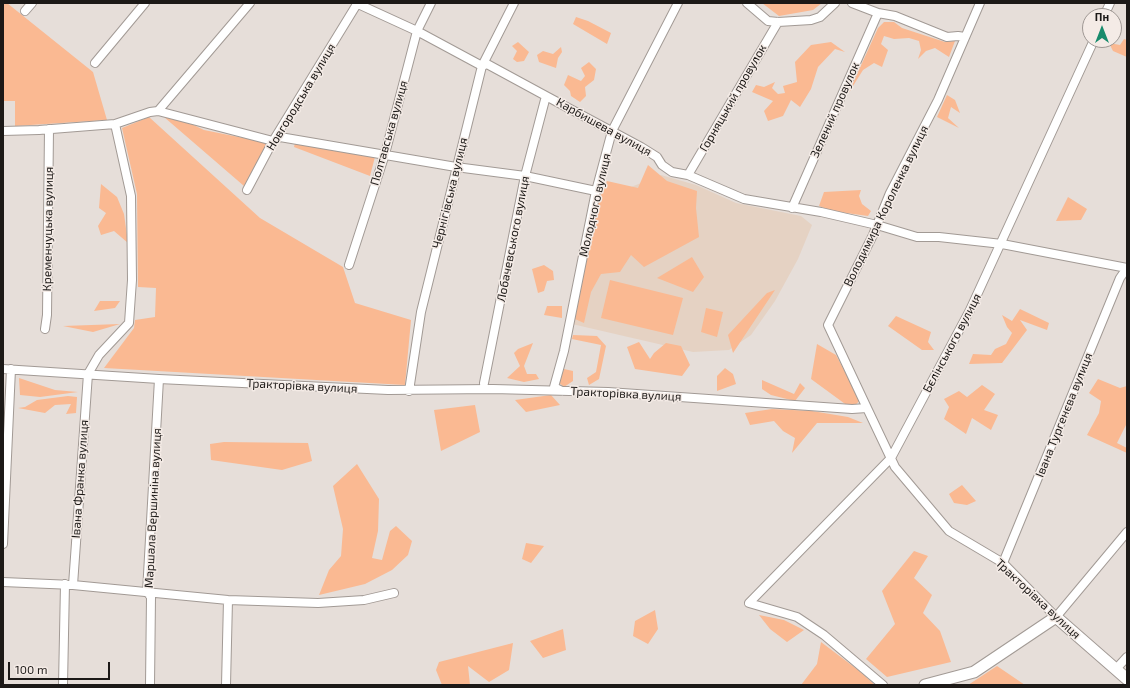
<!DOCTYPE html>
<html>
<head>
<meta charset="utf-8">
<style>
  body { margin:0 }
  #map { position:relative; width:1130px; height:688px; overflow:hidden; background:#e6ded9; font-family:"Exo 2",sans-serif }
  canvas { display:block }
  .frame { position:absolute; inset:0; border:4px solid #1c1917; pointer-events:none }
  .north { position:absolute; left:1082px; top:8px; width:40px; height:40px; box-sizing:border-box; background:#f4ebe6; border:1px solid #9e9793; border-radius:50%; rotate:0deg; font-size:11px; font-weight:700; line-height:16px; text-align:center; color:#1c1917 }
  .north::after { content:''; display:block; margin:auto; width:14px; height:18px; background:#188b6c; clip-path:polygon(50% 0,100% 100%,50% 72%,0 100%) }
  .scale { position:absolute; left:8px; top:662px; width:102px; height:18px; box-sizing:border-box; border:2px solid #1c1917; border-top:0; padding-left:5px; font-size:12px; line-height:14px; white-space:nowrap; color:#1c1917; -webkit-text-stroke:3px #f4ebe6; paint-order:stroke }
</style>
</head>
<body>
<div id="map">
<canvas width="1130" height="688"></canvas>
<div class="frame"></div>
<div class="north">Пн</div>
<div class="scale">100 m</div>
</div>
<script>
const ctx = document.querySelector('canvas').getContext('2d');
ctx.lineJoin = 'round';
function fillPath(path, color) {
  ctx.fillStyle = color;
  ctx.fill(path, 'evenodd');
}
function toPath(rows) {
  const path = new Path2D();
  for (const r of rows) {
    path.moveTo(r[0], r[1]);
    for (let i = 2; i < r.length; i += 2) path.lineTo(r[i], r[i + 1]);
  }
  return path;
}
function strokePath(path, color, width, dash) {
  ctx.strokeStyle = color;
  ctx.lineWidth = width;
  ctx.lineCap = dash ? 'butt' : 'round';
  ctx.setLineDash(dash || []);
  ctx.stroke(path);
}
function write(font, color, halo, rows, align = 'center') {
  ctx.font = font + ' "Exo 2",sans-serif';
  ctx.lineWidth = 3;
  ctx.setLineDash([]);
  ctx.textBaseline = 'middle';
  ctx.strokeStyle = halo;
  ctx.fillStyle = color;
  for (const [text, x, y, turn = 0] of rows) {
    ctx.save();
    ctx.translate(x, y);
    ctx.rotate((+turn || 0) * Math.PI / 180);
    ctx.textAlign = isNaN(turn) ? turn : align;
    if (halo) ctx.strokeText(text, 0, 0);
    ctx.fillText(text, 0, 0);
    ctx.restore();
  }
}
fillPath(toPath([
  [661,175,696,185,736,203,801,216,812,225,798,259,775,301,751,335,729,350,693,352,572,324,596,201]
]), '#e5d2c3');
fillPath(toPath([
  [3,3,7,3,93,72,107,120,15,126,15,101,3,101],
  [762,3,822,3,813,10,779,16],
  [576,17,588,21,611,33,607,44,573,24],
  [884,22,894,22,902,28,945,42,955,41,949,57,935,48,926,51,918,59,921,50,919,41,909,38,894,39,884,36,881,44,888,50,882,67,874,63,863,70,848,94,878,28],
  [1124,39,1127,40,1127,57,1113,51,1109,43,1120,45],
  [518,42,529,52,524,61,517,62,513,59,517,51,512,46],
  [831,42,845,52,835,49,818,67,811,89,800,107,791,100,783,116,768,121,764,111,773,101,752,92,756,85,764,87,775,82,772,88,778,94,785,93,783,86,797,82,795,62,811,45],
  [561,47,562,52,558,58,556,68,539,62,537,55,543,51,553,54],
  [589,62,596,69,594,80,585,87,586,96,580,102,571,96,570,91,564,85,568,75,581,81,585,76,581,68],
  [947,95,955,100,960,113,951,107,948,118,959,128,937,117],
  [149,117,260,218,343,267,355,303,411,320,405,385,104,368,134,328,135,320,155,317,156,288,138,287,137,194,122,128],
  [164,117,183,120,204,130,268,143,244,186],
  [295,143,375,157,370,176,294,147],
  [648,165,667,181,697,191,696,208,699,237,644,267,631,255,620,272,601,274,591,292,584,323,575,319,598,202,607,181,638,188],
  [101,184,117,197,124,214,128,243,114,231,101,235,98,226,106,213,99,208],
  [861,190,859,196,862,204,871,211,868,216,832,211,819,206,824,192],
  [1068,197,1087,209,1081,220,1056,221],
  [692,257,704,277,693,292,657,278],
  [544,265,553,271,554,280,547,281,544,291,538,293,532,269],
  [610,280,683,298,673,335,601,318],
  [775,290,733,353,728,335,767,293],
  [100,301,120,301,115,308,94,311],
  [547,306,562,306,562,318,544,315],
  [706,308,723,312,717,337,701,332],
  [1020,309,1049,323,1047,330,1020,320,1027,330,1002,363,969,364,973,354,991,355,995,349,1006,344,1012,333,1007,327,1002,315,1012,321],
  [896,316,931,332,928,342,934,350,922,350,888,326],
  [120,324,93,332,63,326],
  [573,335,597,336,606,346,599,379,589,385,587,378,596,372,601,345,572,339],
  [639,342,650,359,654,353,666,343,681,346,690,365,682,376,635,369,627,347],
  [533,343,524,366,527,374,536,374,539,379,524,382,507,378,520,366,514,353,518,349],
  [817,344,836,355,860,400,852,409,811,379],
  [725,368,733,374,736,384,717,391,717,376],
  [564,369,573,371,573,381,564,387,558,382],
  [19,378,55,390,78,392,40,397,20,395],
  [1098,379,1120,388,1127,386,1127,423,1117,443,1127,448,1127,453,1087,435,1099,413,1101,401,1089,393],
  [762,380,794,394,800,383,805,388,795,401,771,395,762,389],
  [982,385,995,394,984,410,998,415,991,430,972,418,966,434,944,419,949,407,944,399,959,391,967,397],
  [551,395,560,405,526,412,515,400],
  [68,396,77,397,76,413,66,414,71,404,55,405,45,413,18,408,25,407,37,400],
  [475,405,480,432,441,451,434,410],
  [772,409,812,411,848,417,863,423,817,423,792,453,795,438,783,431,774,421,750,425,745,413],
  [224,442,308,443,312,461,282,470,211,460,210,444],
  [357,464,379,499,378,531,372,558,382,560,390,531,396,526,412,541,408,555,392,570,365,584,319,595,329,570,341,556,343,529,333,486],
  [962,485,976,501,967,505,954,503,949,494],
  [526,543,544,546,531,563,522,559],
  [914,551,928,556,914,578,932,595,923,613,940,631,951,662,887,677,866,659,895,624,882,591],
  [655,610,658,629,648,644,633,636,635,621],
  [759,615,784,620,804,630,787,642,770,629],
  [563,629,566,650,543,658,530,641],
  [821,642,858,670,875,685,801,685,817,664],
  [513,643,509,670,489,682,468,666,470,685,442,685,436,670,439,662],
  [997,666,1025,685,968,685]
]), '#fab992');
const minor = toPath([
  [356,3,417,31,482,66,487,64,546,96,641,147,657,157,662,165,672,172,688,175,744,199,821,212,877,225,917,237,939,237,1002,244,1127,268],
  [747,3,768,21,778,22,811,20,820,17,835,3],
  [852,3,878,13,895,16,947,37,958,36,965,37],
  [25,11,32,3],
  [1104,16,1110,3],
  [95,63,145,3],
  [158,111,273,141,280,137,456,167,525,176,596,191],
  [3,131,39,130,115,124],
  [688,175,778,22],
  [247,190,273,141,357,4],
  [792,208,878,13],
  [349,265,385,154,417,31,431,3],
  [45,329,47,315,49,129],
  [3,369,159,379,388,390,493,389,608,392,852,409,867,408,895,467,949,531,1003,563,1056,617,1127,532],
  [484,383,525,176,546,96],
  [409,391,421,312,482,66,514,3],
  [562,391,554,387,564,351,596,191,612,131,678,3],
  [867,408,828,325,873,235,890,193,938,100,980,3],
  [3,544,11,369],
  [1003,563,1120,278,1127,268],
  [3,582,73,585,228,600,318,603,364,600,394,593],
  [73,585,88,374,99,355,129,323,132,280,131,196,115,124,150,112,158,111,250,3],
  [1116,669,1127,657],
  [63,685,65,584],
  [150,685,151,597,147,592,159,379],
  [226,685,228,600],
  [883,685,824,635,797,617,749,603,891,458,970,310,1094,40]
]);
const major = toPath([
  [925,685,974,672,1056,617,1127,679]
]);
strokePath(minor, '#a29a95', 10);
strokePath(major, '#a29a95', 13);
strokePath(minor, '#fff', 8);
strokePath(major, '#fff', 11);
write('12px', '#1c1917', '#f4ebe6', [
  ["Новгородська вулиця",301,97,-59],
  ["Горняцький провулок",733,98,-60],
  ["Зелений провулок",835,110,-66],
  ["Карбишева вулиця",604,127,29],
  ["Полтавська вулиця",389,133,-74],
  ["Чернігівська вулиця",450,193,-76],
  ["Молодчого вулиця",595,205,-77],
  ["Володимира Короленка вулиця",886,206,-64],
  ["Кременчуцька вулиця",48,229,-89],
  ["Лобачевського вулиця",513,239,-79],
  ["Бєлінського вулиця",952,343,-62],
  ["Тракторівка вулиця",302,386,3],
  ["Тракторівка вулиця",626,394,3],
  ["Івана Тургенєва вулиця",1064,415,-68],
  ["Івана Франка вулиця",80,479,-86],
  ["Маршала Вершиніна вулиця",153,508,-87],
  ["Тракторівка вулиця",1038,599,43]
]);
</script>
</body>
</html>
